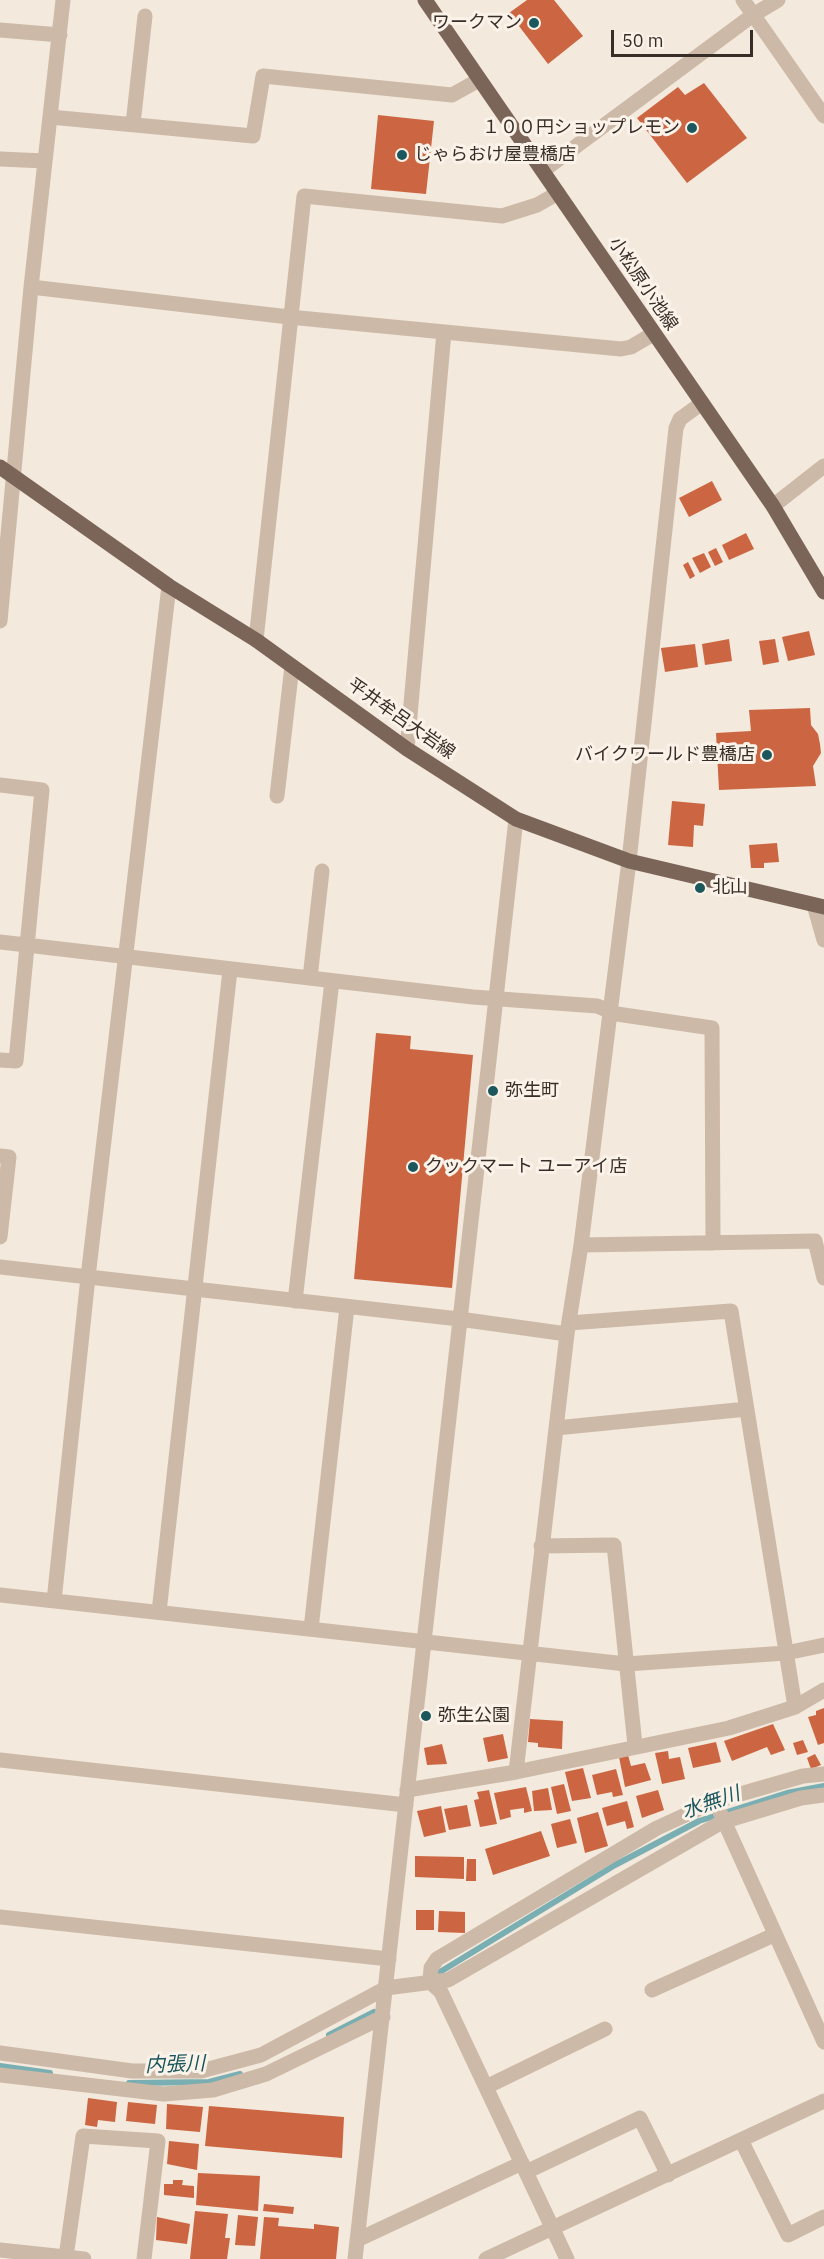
<!DOCTYPE html>
<html>
<head>
<meta charset="utf-8">
<style>
  body { margin:0 }
  #map { position:relative; width:824px; height:2259px; overflow:hidden; background:#f3e9dc; font-family:"IBM Plex Sans",sans-serif }
  canvas { display:block }
  .scale { position:absolute; left:611px; top:30px; width:142px; height:27px; box-sizing:border-box; border:3px solid #382e28; border-top:0; padding-left:8px; font-size:18px; line-height:21px; white-space:nowrap; color:#382e28; -webkit-text-stroke:4px #fbf3e9; paint-order:stroke }
</style>
</head>
<body>
<div id="map">
<canvas width="824" height="2259"></canvas>
<div class="scale">50 m</div>
</div>
<script>
const ctx = document.querySelector('canvas').getContext('2d');
ctx.lineJoin = 'round';
function toPath(rows) {
  const path = new Path2D();
  for (const r of rows) {
    path.moveTo(r[0], r[1]);
    for (let i = 2; i < r.length; i += 2) path.lineTo(r[i], r[i + 1]);
  }
  return path;
}
function strokePath(path, color, width, dash) {
  ctx.strokeStyle = color;
  ctx.lineWidth = width;
  ctx.lineCap = dash ? 'butt' : 'round';
  ctx.setLineDash(dash || []);
  ctx.stroke(path);
}
function fillPath(path, color) {
  ctx.fillStyle = color;
  ctx.fill(path, 'evenodd');
}
function write(font, color, halo, rows, align = 'center') {
  ctx.font = font + ' "IBM Plex Sans","Noto Sans JP",sans-serif';
  ctx.lineWidth = 6;
  ctx.setLineDash([]);
  ctx.textBaseline = 'middle';
  ctx.strokeStyle = halo;
  ctx.fillStyle = color;
  for (const [text, x, y, turn = 0] of rows) {
    ctx.save();
    ctx.translate(x, y);
    ctx.rotate((+turn || 0) * Math.PI / 180);
    ctx.textAlign = isNaN(turn) ? turn : align;
    if (halo) ctx.strokeText(text, 0, 0);
    ctx.fillText(text, 0, 0);
    ctx.restore();
  }
}
strokePath(toPath([
  [440,1972,615,1865,699,1821,787,1793,824,1786],
  [329,2035,374,2012],
  [0,2066,50,2073],
  [129,2083,209,2082,240,2074]
]), '#79aeb2', 6);
fillPath(toPath([
  [527,0,554,0,583,36,548,64,509,13],
  [704,83,747,138,687,183,637,118,678,87,685,95],
  [378,115,434,121,426,194,371,189],
  [712,481,722,500,689,517,679,498],
  [746,533,754,549,729,560,722,545],
  [716,548,723,562,715,566,708,552],
  [704,553,711,567,700,573,692,558],
  [688,562,695,576,690,579,683,565],
  [809,631,815,655,788,661,782,637],
  [729,639,732,661,705,665,702,644],
  [775,639,779,662,763,665,759,641],
  [695,644,698,667,665,672,661,648],
  [810,708,811,725,818,734,820,744,821,753,813,766,816,786,719,790,716,733,751,731,749,710],
  [672,801,705,804,703,826,694,825,693,847,668,845],
  [777,843,779,862,764,863,764,868,751,868,749,845],
  [376,1033,411,1036,410,1049,473,1055,452,1288,354,1279],
  [824,1708,824,1743,818,1745,808,1717,816,1715,816,1711],
  [530,1719,563,1721,562,1749,538,1747,538,1743,528,1742],
  [773,1724,785,1750,771,1755,767,1747,732,1761,724,1741],
  [503,1734,508,1758,488,1762,483,1738],
  [803,1740,808,1752,797,1755,793,1743],
  [716,1742,721,1762,693,1768,688,1748],
  [442,1744,447,1764,427,1765,424,1748],
  [668,1751,669,1759,680,1757,685,1779,662,1784,655,1753],
  [815,1754,821,1765,811,1769,807,1758],
  [628,1755,631,1766,645,1763,651,1780,625,1787,619,1757],
  [583,1768,591,1798,572,1801,565,1772],
  [616,1769,623,1795,613,1797,612,1792,597,1795,592,1775],
  [564,1784,571,1811,557,1814,551,1787],
  [526,1787,532,1811,524,1813,524,1808,510,1810,511,1817,500,1820,494,1793],
  [548,1788,552,1810,534,1811,532,1791],
  [489,1790,497,1824,480,1827,474,1800,479,1799,477,1792],
  [658,1790,664,1810,642,1818,636,1796],
  [627,1801,634,1827,627,1829,625,1821,607,1826,602,1808],
  [467,1805,471,1826,449,1830,444,1809],
  [441,1806,446,1832,424,1837,417,1811],
  [598,1812,608,1846,585,1853,577,1818],
  [570,1819,577,1843,557,1848,551,1824],
  [541,1831,550,1856,493,1875,485,1849],
  [415,1856,464,1857,464,1879,415,1877],
  [467,1859,476,1859,476,1881,466,1881],
  [416,1910,434,1910,434,1930,416,1930],
  [439,1911,465,1912,465,1933,438,1932],
  [88,2098,117,2102,115,2122,98,2120,97,2127,85,2125],
  [128,2102,157,2105,155,2124,126,2121],
  [167,2104,203,2107,200,2132,166,2129],
  [209,2106,344,2117,342,2158,205,2146],
  [169,2141,199,2144,197,2170,167,2164],
  [198,2173,260,2176,258,2211,196,2205],
  [173,2180,183,2180,182,2185,194,2186,194,2198,164,2195,164,2184,173,2184],
  [264,2204,294,2207,293,2214,263,2211],
  [195,2211,228,2214,225,2238,230,2238,227,2259,190,2259],
  [238,2215,258,2217,255,2246,235,2245],
  [157,2217,190,2224,187,2244,156,2240],
  [264,2217,279,2218,278,2226,314,2229,314,2224,339,2227,336,2259,260,2259]
]), '#cc6642');
strokePath(toPath([
  [743,0,824,116],
  [0,30,60,35],
  [50,117,253,136,263,76,452,95,479,80],
  [133,124,145,16],
  [0,159,45,161],
  [544,170,753,15,778,0],
  [31,287,289,317,621,349,631,347,653,334],
  [773,506,824,466],
  [0,621,31,287,63,0],
  [256,640,304,196,502,216,537,205,558,193],
  [407,749,444,332],
  [0,785,42,790,16,1061,0,1060],
  [277,796,292,666],
  [814,905,824,940],
  [0,942,473,997,597,1006,617,1014,712,1028,713,1243],
  [310,978,322,871],
  [0,1156,9,1157,0,1237],
  [581,1245,815,1241,824,1278],
  [0,1267,459,1319,567,1334],
  [295,1301,332,981],
  [569,1323,731,1311,795,1707],
  [556,1428,747,1409],
  [541,1546,614,1545,635,1745],
  [0,1595,626,1664,786,1653,824,1645],
  [54,1601,88,1277,169,586],
  [159,1612,230,970],
  [311,1629,347,1307],
  [0,1760,406,1805],
  [516,1772,567,1334,581,1245,629,861,676,428,680,419,702,403],
  [407,1790,516,1772,729,1728,795,1707,824,1690],
  [720,1812,824,2042],
  [0,1917,389,1959],
  [652,1990,774,1935],
  [0,2053,132,2071,201,2071,261,2055,386,1988,448,1980,722,1822,801,1798,824,1795],
  [0,2075,164,2094,213,2090,266,2074,383,2017],
  [486,2087,605,2029],
  [741,2140,788,2235,824,2217],
  [526,2172,640,2118,668,2175],
  [357,2240,522,2163],
  [0,2250,84,2259],
  [66,2257,83,2136,158,2141,144,2259],
  [355,2259,516,819],
  [486,2259,824,2101],
  [567,2259,441,1992,430,1982,431,1968,437,1959,657,1828,716,1801,803,1776,824,1774]
]), '#ccb9a7', 15);
strokePath(toPath([
  [425,0,773,506,824,592],
  [0,467,169,586,256,640,407,749,516,819,629,861,824,907]
]), '#7b6558', 15);
for (const [x, y, r, color] of [
  [534,23,6,"#1b575c"],
  [692,128,6,"#1b575c"],
  [402,155,6,"#1b575c"],
  [767,755,6,"#1b575c"],
  [700,888,6,"#1b575c"],
  [493,1091,6,"#1b575c"],
  [413,1167,6,"#1b575c"],
  [426,1716,6,"#1b575c"]
]) {
  const dot = new Path2D();
  dot.arc(x, y, r, 0, 2 * Math.PI);
  ctx.fillStyle = color;
  ctx.fill(dot);
  strokePath(dot, '#fbf3e9', 2);
}
write('18px', '#382e28', '#fbf3e9', [
  ["ワークマン",522,23,"right"],
  ["１００円ショップレモン",680,128,"right"],
  ["じゃらおけ屋豊橋店",414,155],
  ["バイクワールド豊橋店",755,755,"right"],
  ["北山",712,888],
  ["弥生町",505,1091],
  ["クックマート ユーアイ店",425,1167],
  ["弥生公園",438,1716]
], 'left');
write('18px', '#382e28', '#fbf3e9', [
  ["小松原小池線",643,284,56],
  ["平井牟呂大岩線",401,719,35]
]);
write('italic 20px', '#1b575c', '#fbf3e9', [
  ["水無川",711,1803,-19],
  ["内張川",175,2065,-2]
]);
</script>
</body>
</html>
